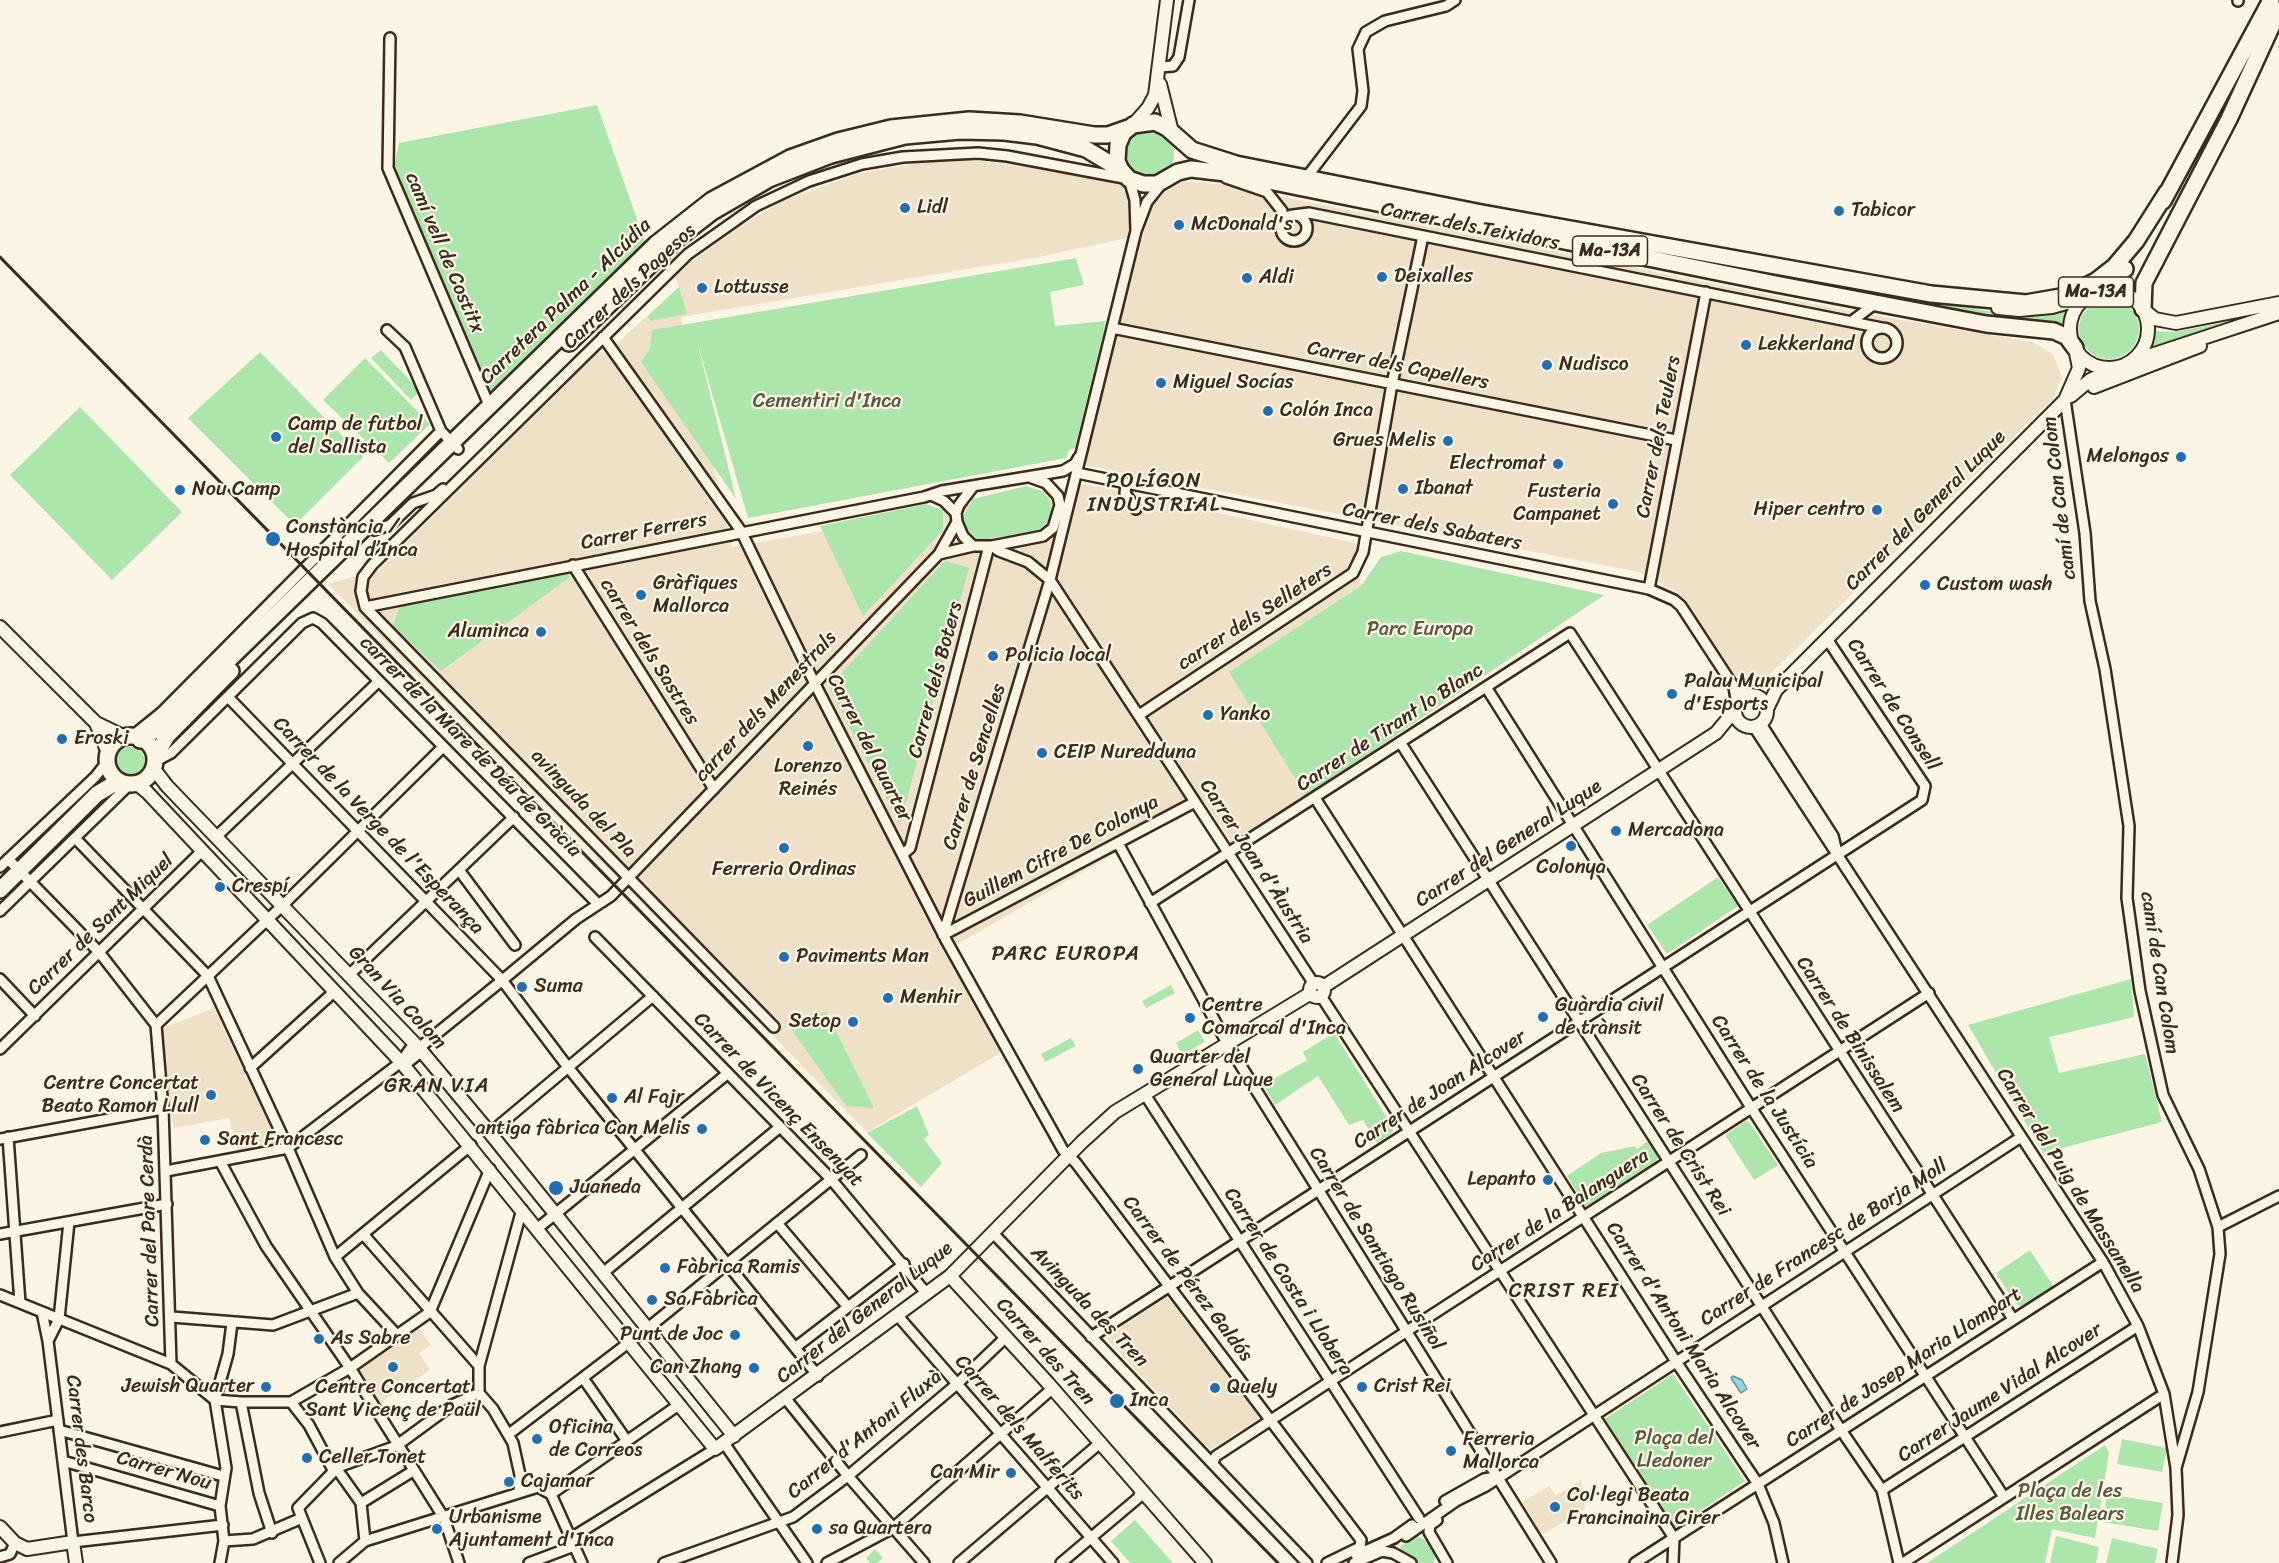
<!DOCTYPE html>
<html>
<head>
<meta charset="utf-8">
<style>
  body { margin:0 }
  canvas { display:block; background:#fcf5e5 }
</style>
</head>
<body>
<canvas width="2279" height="1563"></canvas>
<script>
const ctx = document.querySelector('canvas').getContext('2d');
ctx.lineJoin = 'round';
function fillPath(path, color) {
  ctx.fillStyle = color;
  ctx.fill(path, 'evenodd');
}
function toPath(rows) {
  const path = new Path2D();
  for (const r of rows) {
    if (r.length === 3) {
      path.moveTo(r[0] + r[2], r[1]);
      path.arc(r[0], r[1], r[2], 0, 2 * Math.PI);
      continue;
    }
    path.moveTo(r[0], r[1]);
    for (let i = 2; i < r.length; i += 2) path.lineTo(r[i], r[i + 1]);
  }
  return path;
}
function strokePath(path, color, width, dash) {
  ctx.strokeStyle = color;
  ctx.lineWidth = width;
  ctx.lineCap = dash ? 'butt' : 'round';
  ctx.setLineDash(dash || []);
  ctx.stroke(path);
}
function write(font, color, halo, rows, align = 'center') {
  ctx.font = font + ' Sriracha,sans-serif';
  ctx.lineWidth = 4.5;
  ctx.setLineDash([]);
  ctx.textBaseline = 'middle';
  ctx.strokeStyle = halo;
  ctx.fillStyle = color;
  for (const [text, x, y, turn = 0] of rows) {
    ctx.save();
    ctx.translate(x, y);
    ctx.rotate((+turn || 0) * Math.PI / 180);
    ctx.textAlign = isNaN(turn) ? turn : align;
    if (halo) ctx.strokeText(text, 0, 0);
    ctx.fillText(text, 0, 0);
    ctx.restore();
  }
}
fillPath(toPath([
  [962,159,1023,166,1128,186,1131,218,1127,238,1039,257,681,317,732,547,1086,484,1356,543,1361,586,1230,672,1306,796,1232,843,1205,802,947,950,1002,1052,867,1132,328,584,379,570,598,352,606,353,679,287,675,275,736,228,785,200,857,174,934,160],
  [1184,181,1219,184,1849,311,2032,342,2053,354,2062,378,2052,400,1749,694,1677,592,1639,572,1083,465,1150,208,1163,193],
  [214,1008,245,1073,279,1146,238,1153,229,1118,174,1128,159,1055,161,1033,163,1028],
  [1165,1298,1171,1299,1258,1413,1257,1420,1213,1448,1208,1448,1108,1340,1111,1334],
  [418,1328,431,1345,419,1353,430,1370,377,1405,355,1369],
  [1581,1480,1585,1509,1542,1535,1522,1502,1549,1486,1556,1496]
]), '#efe0c8');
fillPath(toPath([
  [597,105,645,242,491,391,394,167,399,143],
  [1149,154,25],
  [1592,239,1988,311,2005,313,2064,311,2066,313,2064,323,2060,324,1990,318],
  [1076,258,1084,285,1050,292,1055,326,1106,321,1075,448,1069,450,1066,458,748,518,697,341,736,499,641,362,650,348,652,330],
  [679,287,687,314,650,321,648,316],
  [2109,329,30],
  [2231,321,2232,323,2152,347,2156,331,2175,332],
  [381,350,420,391,411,400,371,358],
  [260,352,363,457,295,525,188,418],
  [365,358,430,424,389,463,323,400],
  [80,407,182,512,112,580,10,475],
  [1026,486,1043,491,1050,501,1052,510,1045,525,1038,530,988,539,977,539,968,530,963,517,973,499],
  [926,504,943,510,943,530,863,616,820,526],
  [1401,551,1604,595,1306,796,1229,672,1361,586,1381,557],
  [945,561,969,568,900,825,829,687],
  [568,573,570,577,441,671,393,626,400,606],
  [130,762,15],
  [1718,877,1738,906,1667,954,1647,925],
  [2131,979,2134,1017,2049,1037,2059,1073,2145,1054,2162,1122,2043,1153,1968,1025],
  [1171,985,1175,993,1146,1008,1142,1001],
  [826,1011,874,1108,846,1106,791,1029],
  [1198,1030,1205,1042,1182,1055,1176,1043],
  [1334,1033,1393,1127,1392,1133,1377,1143,1363,1120,1349,1125,1318,1076,1275,1105,1263,1085,1307,1060,1303,1052],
  [1071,1038,1076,1046,1045,1062,1041,1054],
  [917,1106,929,1135,924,1139,942,1163,921,1187,867,1133],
  [1746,1121,1749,1122,1778,1165,1754,1180,1725,1135],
  [1648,1141,1658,1157,1656,1163,1591,1206,1585,1206,1567,1176,1601,1153,1635,1146,1637,1149],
  [2030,1250,2054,1287,2021,1306,2016,1304,1996,1273],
  [1673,1374,1745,1481,1675,1528,1603,1420],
  [2122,1439,2167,1448,2162,1472,2117,1464],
  [2105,1445,2109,1453,2095,1538,2052,1529,2045,1563,1927,1563],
  [2107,1494,2163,1503,2158,1531,2103,1522],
  [1135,1520,1173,1563,1130,1563,1111,1541],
  [1417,1536,1424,1539,1435,1554,1434,1563,1420,1563,1404,1555,1400,1548,1402,1545],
  [2056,1536,2099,1547,2096,1563,2050,1563],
  [2112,1538,2158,1549,2155,1563,2106,1563],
  [875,1549,883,1558,877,1563,870,1563,866,1558]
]), '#ace6ab');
const water = toPath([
  [1733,1376,1742,1380,1747,1389,1741,1393,1731,1378,1733,1376]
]);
fillPath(water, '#8adbe2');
strokePath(water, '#6a9494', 1.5);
strokePath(toPath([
  [1377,1551,1406,1536]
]), '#d5ccbd', 9, [9, 4.5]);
const minor = toPath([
  [2238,1,2238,0],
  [390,38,388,168,489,405],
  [1159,67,1173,66,1179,57,1189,0],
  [1226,178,1267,192,1282,211,1282,222],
  [1306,178,1361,106,1363,91,1358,49,1366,32,1385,21,1446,6,1455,0],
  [1294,228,13],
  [1293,215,1309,213,1882,328],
  [1852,321,1876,303],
  [1112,328,1676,440],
  [1882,343,15],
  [387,330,405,347,441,431,458,449],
  [603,337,741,531,814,682,946,940,1063,1150,1076,1163,1361,1540,1360,1547,1327,1563],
  [2065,400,2085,533,2090,601,2105,669,2129,826,2127,898,2140,991,2163,1095,2199,1169,2218,1227,2220,1254,2198,1392,2176,1468],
  [1077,473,1649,589,1674,600,1681,606,1734,687,1737,705],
  [1126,485,1125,493,1136,509],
  [972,488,959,505,956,513,957,522,963,536,973,546,992,546,1043,536,1053,528,1060,505,1058,496,1046,483,1032,478],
  [931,495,944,501,956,513],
  [374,530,390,525,413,503,436,495,443,489],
  [992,546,999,551,1028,562,1050,580,1314,984],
  [939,554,973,546],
  [573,565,714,789],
  [1649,589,1706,292],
  [365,607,361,591,363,577,372,565,688,254,756,206,809,181,862,164,903,157,978,153,1007,156,1129,179,1135,200,1136,231],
  [365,607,924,497,942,491,1063,471,1075,464,1079,457],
  [365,607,774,1027],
  [1486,687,1752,1109,2004,1497],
  [1734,687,1750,695],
  [228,697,502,980,567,1066,818,1376],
  [1139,715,1353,573,1363,552,1392,384,1423,236],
  [1761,724,1833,836,1836,848],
  [1754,727,2103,1262,2138,1326,2164,1394,2176,1468,2178,1515,2172,1563],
  [131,737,162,712,441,431],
  [1400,742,1841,1430,1882,1490,1899,1563],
  [154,762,171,753,302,623,313,618,322,623,598,904],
  [1315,798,1675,1360,1758,1484,1774,1523,1783,1563],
  [217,836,378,682],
  [75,838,208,976,288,1148,335,1257,358,1293,397,1335],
  [1118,843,1228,1045,1551,1563],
  [903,854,910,848,989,546],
  [8,859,99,952,156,1025],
  [0,867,95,777,107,762],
  [459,870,515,945],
  [1150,903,1570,633,2013,1319],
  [0,911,130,784],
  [943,935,1050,580,1136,231,1147,202,1163,182],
  [943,935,1195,802],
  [595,937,831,1179,927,1294],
  [349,975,514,817],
  [0,979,35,1016],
  [1321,996,1674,1538,1673,1563],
  [156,1025,283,905,442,748],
  [156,1025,163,1109,171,1364],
  [0,1049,202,851],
  [401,1062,407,1063,417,1055,419,1048,494,987,576,919,611,896,939,554,957,522],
  [250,1068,335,991],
  [1146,1096,1419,1518],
  [490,1133,653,996],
  [8,1137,20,1303],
  [0,1139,163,1109],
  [220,1161,266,1246,350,1368,444,1518,459,1563],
  [166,1171,288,1148,401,1062,410,1049,419,1048],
  [777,1223,848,1307],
  [2218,1227,2279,1196],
  [538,1228,727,1074],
  [993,1233,1307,1563],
  [0,1234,167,1204],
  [363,1234,479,1366],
  [335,1257,471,1145],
  [603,1273,780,1127],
  [0,1295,171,1364,215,1400,241,1402,291,1402,350,1368,430,1312],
  [42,1312,48,1341,73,1542,223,1525],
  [430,1312,490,1169],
  [898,1316,1113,1563],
  [172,1317,273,1325,358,1293],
  [1091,1337,1922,800,1925,786,1827,639],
  [48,1341,59,1319,69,1222],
  [796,1347,904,1264],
  [583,1378,627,1441],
  [479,1393,479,1366,522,1209],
  [479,1393,493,1409,513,1443,520,1475,519,1491],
  [786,1399,848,1476,924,1563],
  [215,1400,226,1468,220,1506,224,1541,220,1563],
  [215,1400,228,1354,232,1323],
  [241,1402,259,1493,272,1533],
  [291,1402,309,1425,333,1470],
  [59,1430,223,1476],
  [0,1432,58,1420],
  [509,1434,648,1328,861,1155],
  [724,1443,807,1563],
  [63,1461,220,1506],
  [1213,1462,1216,1456,1407,1331,1929,993],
  [333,1470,339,1472,361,1503],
  [1882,1490,2138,1326],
  [551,1494,680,1404],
  [1445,1501,1484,1479,1496,1477],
  [1437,1520,1430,1525,1429,1532,1447,1563],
  [1406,1536,1456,1501,1486,1486,2021,1137],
  [571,1538,715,1449],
  [224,1541,253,1539,302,1518],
  [365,1541,361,1503,413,1471],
  [1356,1555,1394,1538,1412,1525],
  [0,1557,10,1554,15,1543],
  [320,1563,298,1508,338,1467,396,1446,452,1405,479,1393],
  [339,1563,365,1541,538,1487,551,1494,582,1563],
  [529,1563,574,1546],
  [664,1563,793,1517,848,1476,957,1384,1006,1337],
  [827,1563,893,1528,1053,1388],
  [959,1563,1100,1443],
  [1061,1563,1138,1498,1141,1491],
  [1354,1563,1382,1551,1393,1553,1411,1563],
  [1635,1563,2103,1262],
  [1903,1563,2164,1394]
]);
const major = toPath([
  [1160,84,1172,132],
  [1133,125,1148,108,1155,95,1167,0],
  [2109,329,39],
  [1998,308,2019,310,2052,307,2084,298],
  [2145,311,2155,319,2176,323,2279,303],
  [2133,361,2279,313],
  [2094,387,2200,346],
  [2071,396,2090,380,2114,369],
  [0,627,96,723,108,753],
  [1751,711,16],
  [1767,709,1776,690,2065,400,2079,368,2075,348],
  [96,723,125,737],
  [153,768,167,786,419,1048,490,1133,734,1436],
  [136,783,147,792,401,1062,715,1449,950,1276,1082,1142,1115,1112,1311,993],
  [1317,990,7],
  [1323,987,1716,733,1735,710],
  [950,1276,1047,1382,1205,1563],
  [0,1527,15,1543,27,1549,73,1542,76,1563]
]);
const highway = toPath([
  [2163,201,2271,0],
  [2098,291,2125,269],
  [2143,309,2144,283,2229,119,2279,10],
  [569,343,677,239,712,212,769,179,831,155,905,136,960,131,1004,132,1037,136,1086,149,1121,170],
  [2075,348,2067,337,2054,331,1986,324,1776,284,1234,174,1191,169,1178,172,1157,184,1143,184,1129,179,1121,170,1117,161,1118,145,1123,133,1133,125,1155,122,1167,128,1192,150,1236,164,1482,213,1931,294,2026,303,2066,296,2096,281,2114,267,2136,241,2167,192],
  [131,760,24],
  [140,740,159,728,656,244,712,200,790,158,838,141,891,128,969,120,1020,123,1094,135,1108,135,1128,128],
  [155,757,167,736,231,671],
  [0,890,97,794,112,785,123,783]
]);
strokePath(minor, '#3b2a1e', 14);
strokePath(major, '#3b2a1e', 16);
strokePath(highway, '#3b2a1e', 20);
strokePath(minor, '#fcf5e5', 9);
strokePath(major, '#fcf5e5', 12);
strokePath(highway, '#fcf5e5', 15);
strokePath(toPath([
  [0,257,1278,1563]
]), '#3b2a1e', 3);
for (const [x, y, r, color] of [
  [905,208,6,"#1f6fb2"],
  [1839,211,6,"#1f6fb2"],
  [1179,225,6,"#1f6fb2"],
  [1382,277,6,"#1f6fb2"],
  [1247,278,6,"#1f6fb2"],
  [702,288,6,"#1f6fb2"],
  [1746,345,6,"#1f6fb2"],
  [1547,365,6,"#1f6fb2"],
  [1161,383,6,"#1f6fb2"],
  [1268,411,6,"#1f6fb2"],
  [276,437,6,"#1f6fb2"],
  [1448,441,6,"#1f6fb2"],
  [2181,457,6,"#1f6fb2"],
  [1558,464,6,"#1f6fb2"],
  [1403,489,6,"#1f6fb2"],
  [180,490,6,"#1f6fb2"],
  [1613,504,6,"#1f6fb2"],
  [1877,510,6,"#1f6fb2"],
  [273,539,8,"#1f6fb2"],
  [1925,585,6,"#1f6fb2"],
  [641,595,6,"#1f6fb2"],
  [541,632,6,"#1f6fb2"],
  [993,656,6,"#1f6fb2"],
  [1672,694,6,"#1f6fb2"],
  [1208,715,6,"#1f6fb2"],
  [62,739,6,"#1f6fb2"],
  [808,746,6,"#1f6fb2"],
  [1042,753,6,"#1f6fb2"],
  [1616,831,6,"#1f6fb2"],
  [1571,846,6,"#1f6fb2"],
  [784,848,6,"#1f6fb2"],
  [220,887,6,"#1f6fb2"],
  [784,957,6,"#1f6fb2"],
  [522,987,6,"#1f6fb2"],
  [888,998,6,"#1f6fb2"],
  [1543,1017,6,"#1f6fb2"],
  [1190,1018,6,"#1f6fb2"],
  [853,1022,6,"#1f6fb2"],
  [1138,1069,6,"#1f6fb2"],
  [211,1095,6,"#1f6fb2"],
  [612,1098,6,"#1f6fb2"],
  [702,1129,6,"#1f6fb2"],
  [205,1140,6,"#1f6fb2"],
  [1548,1180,6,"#1f6fb2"],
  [556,1188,8,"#1f6fb2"],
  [665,1268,6,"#1f6fb2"],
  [652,1300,6,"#1f6fb2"],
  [735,1335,6,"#1f6fb2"],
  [319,1339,6,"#1f6fb2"],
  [393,1367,6,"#1f6fb2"],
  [754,1368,6,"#1f6fb2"],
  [266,1387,6,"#1f6fb2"],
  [1362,1387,6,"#1f6fb2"],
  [1215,1388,6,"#1f6fb2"],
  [1117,1401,8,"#1f6fb2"],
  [537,1439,6,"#1f6fb2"],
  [1451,1451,6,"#1f6fb2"],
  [307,1458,6,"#1f6fb2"],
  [1011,1473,6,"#1f6fb2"],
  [509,1482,6,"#1f6fb2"],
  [1555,1507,6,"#1f6fb2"],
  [437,1529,6,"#1f6fb2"],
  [817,1529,6,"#1f6fb2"]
]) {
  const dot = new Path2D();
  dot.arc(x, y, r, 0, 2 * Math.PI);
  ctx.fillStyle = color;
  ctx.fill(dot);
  strokePath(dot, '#fcf5e5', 2);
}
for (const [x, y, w] of [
  [1610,251,75],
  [2096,292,75]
]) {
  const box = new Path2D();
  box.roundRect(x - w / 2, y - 15, w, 30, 4.5);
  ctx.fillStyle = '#fcf5e5';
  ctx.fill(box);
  strokePath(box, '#3b2a1e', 1.5);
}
write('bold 18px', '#3b2a1e', null, [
  ["Ma-13A",1610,251],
  ["Ma-13A",2096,292]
]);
write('20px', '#3b2a1e', '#fcf5e5', [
  ["Lidl",917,208],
  ["Tabicor",1851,211],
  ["McDonald's",1191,225],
  ["Deixalles",1394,277],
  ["Aldi",1259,278],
  ["Lottusse",714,288],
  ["Lekkerland",1758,345],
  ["Nudisco",1559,365],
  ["Miguel Socías",1173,383],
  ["Colón Inca",1280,411],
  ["Camp de futbol",288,425],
  ["del Sallista",288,448],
  ["Grues Melis",1436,441,"right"],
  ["Melongos",2169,457,"right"],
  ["Electromat",1546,464,"right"],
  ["Ibanat",1415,489],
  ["Nou Camp",192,490],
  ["Fusteria",1601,492,"right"],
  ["Campanet",1601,515,"right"],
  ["Hiper centro",1865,510,"right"],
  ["Constància /",286,528],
  ["Hospital d’Inca",286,551],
  ["Gràfiques",653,584],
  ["Mallorca",653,607],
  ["Custom wash",1937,585],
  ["Aluminca",529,632,"right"],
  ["Policia local",1005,656],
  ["Palau Municipal",1684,682],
  ["d'Esports",1684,705],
  ["Yanko",1220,715],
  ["Eroski",74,739],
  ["CEIP Nuredduna",1054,753],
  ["Lorenzo",808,767,"center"],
  ["Reinés",808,790,"center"],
  ["Mercadona",1628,831],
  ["Colonya",1571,868,"center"],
  ["Ferreria Ordinas",784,870,"center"],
  ["Crespí",232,887],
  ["Paviments Man",796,957],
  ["Suma",534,987],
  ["Menhir",900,998],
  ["Centre",1202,1006],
  ["Comarcal d'Inca",1202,1029],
  ["Guàrdia civil",1555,1006],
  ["de trànsit",1555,1029],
  ["Setop",841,1022,"right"],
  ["Quarter del",1150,1058],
  ["General Luque",1150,1081],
  ["Centre Concertat",199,1084,"right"],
  ["Beato Ramon Llull",199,1107,"right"],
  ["Al Fajr",624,1098],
  ["antiga fàbrica Can Melis",690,1129,"right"],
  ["Sant Francesc",217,1140],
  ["Lepanto",1536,1180,"right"],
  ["Juaneda",570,1188],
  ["Fàbrica Ramis",677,1268],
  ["Sa Fàbrica",664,1300],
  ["Punt de Joc",723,1335,"right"],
  ["As Sabre",331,1339],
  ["Can Zhang",742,1368,"right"],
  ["Jewish Quarter",254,1387,"right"],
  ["Crist Rei",1374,1387],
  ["Centre Concertat",393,1388,"center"],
  ["Sant Vicenç de Paül",393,1411,"center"],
  ["Quely",1227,1388],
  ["Inca",1130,1401],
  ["Oficina",549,1428],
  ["de Correos",549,1451],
  ["Ferreria",1463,1440],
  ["Mallorca",1463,1463],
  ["Celler Tonet",319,1458],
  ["Can Mir",999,1473,"right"],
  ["Cajamar",521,1482],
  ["Col·legi Beata",1567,1496],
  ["Francinaina Cirer",1567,1519],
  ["Urbanisme",449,1518],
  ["Ajuntament d'Inca",449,1541],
  ["sa Quartera",829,1529]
], 'left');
write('20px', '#3b2a1e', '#fcf5e5', [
  ["Carrer dels Teixidors",1470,227,11],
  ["camí vell de Costitx",444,253,67],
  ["Carrer dels Pagesos",630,287,-43],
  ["Carretera Palma - Alcúdia",566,302,-44],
  ["Carrer dels Capellers",1398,366,11],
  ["Carrer dels Teulers",1659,437,-79],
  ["camí de Can Colom",2060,498,-97],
  ["Carrer del General Luque",1926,511,-45],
  ["Carrer dels Sabaters",1432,527,11],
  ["Carrer Ferrers",644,532,-11],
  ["carrer dels Selleters",1255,617,-33],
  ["carrer dels Sastres",649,652,58],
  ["Carrer dels Boters",936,680,-75],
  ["Carrer de Consell",1893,705,57],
  ["carrer dels Menestrals",766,707,-47],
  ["Carrer de Tirant lo Blanc",1390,728,-33],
  ["carrer de la Mare de Déu de Gràcia",470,747,45],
  ["Carrer del Quarter",869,748,63],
  ["Carrer de Sencelles",975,767,-73],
  ["avinguda del Pla",583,804,46],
  ["Carrer de la Verge de l'Esperança",378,826,46],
  ["Carrer del General Luque",1509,844,-33],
  ["Guillem Cifre De Colonya",1061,852,-28],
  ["Carrer Joan d'Àustria",1256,862,57],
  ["Carrer de Sant Miquel",101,925,-44],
  ["camí de Can Colom",2159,973,81],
  ["Gran Via Colom",397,998,47],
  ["Carrer de Binissalem",1850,1035,57],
  ["Carrer de Joan Alcover",1440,1090,-33],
  ["Carrer de la Justícia",1764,1092,57],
  ["Carrer de Vicenç Ensenyat",778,1100,46],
  ["Carrer de Crist Rei",1680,1145,57],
  ["Carrer del Puig de Massanella",2070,1181,58],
  ["Carrer de la Balanguera",1560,1211,-33],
  ["Carrer del Pare Cerdà",150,1231,-92],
  ["Carrer de Francesc de Borja Moll",1824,1243,-33],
  ["Carrer de Santiago Rusiñol",1376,1249,58],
  ["Carrer de Pérez Galdós",1187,1279,53],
  ["Carrer de Costa i Llobera",1288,1282,57],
  ["Avinguda des Tren",1089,1307,46],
  ["Carrer del General Luque",865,1313,-38],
  ["Carrer d'Antoni Maria Alcover",1683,1336,57],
  ["Carrer des Tren",1045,1352,48],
  ["Carrer de Josep Maria Llompart",1904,1368,-33],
  ["Carrer Jaume Vidal Alcover",2000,1393,-33],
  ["Carrer dels Malferits",1019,1428,49],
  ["Carrer d'Antoni Fluxà",865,1435,-39],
  ["Carrer des Barco",81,1449,83],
  ["Carrer Nou",164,1471,16]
]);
write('20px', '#575941', '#fcf5e5', [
  ["Cementiri d'Inca",827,402],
  ["Parc Europa",1420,630],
  ["Plaça del",1674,1439],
  ["Lledoner",1674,1462],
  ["Plaça de les",2070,1492],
  ["Illes Balears",2070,1515]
]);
ctx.letterSpacing = '1.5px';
write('21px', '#3b2a1e', '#fcf5e5', [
  ["POLÍGON",1154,482],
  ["INDUSTRIAL",1154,506],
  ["PARC EUROPA",1066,955],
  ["GRAN VIA",437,1087],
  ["CRIST REI",1564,1292]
]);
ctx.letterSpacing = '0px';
</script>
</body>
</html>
